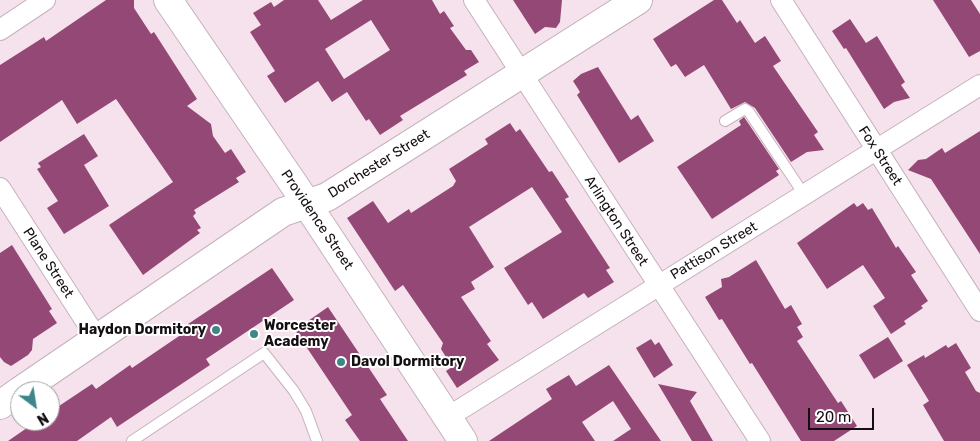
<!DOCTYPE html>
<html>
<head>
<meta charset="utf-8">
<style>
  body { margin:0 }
  #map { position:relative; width:980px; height:441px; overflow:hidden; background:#f6e2ec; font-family:Rubik,sans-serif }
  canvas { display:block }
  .north { position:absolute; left:10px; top:381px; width:50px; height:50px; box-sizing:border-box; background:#fff; border:1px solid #a19fa0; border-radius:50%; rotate:149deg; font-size:14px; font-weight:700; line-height:20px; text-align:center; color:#150e12 }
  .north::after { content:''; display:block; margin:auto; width:18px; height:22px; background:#3e868a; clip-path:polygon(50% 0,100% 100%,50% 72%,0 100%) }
  .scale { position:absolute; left:808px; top:408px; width:66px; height:22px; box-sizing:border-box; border:2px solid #150e12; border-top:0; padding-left:6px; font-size:15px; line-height:18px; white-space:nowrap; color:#150e12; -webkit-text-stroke:4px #fff; paint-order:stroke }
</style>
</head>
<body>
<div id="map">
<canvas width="980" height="441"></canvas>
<div class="north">N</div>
<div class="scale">20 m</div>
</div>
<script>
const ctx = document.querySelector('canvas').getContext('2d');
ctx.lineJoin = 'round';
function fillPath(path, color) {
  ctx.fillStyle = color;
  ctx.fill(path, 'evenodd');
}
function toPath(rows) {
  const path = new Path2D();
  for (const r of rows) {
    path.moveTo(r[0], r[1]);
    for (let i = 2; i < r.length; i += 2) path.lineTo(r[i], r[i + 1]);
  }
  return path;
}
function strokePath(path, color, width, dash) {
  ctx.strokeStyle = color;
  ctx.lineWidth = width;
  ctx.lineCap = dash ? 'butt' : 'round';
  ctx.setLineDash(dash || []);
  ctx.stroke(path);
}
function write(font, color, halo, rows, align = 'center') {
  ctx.font = font + ' Rubik,sans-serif';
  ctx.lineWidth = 4;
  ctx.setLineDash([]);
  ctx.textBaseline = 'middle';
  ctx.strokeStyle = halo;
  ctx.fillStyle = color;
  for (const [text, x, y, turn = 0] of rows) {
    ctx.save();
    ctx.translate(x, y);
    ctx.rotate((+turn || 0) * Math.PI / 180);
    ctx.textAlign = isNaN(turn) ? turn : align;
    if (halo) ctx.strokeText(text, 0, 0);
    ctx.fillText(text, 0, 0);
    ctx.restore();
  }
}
fillPath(toPath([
  [106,0,134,0,134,8,151,34,154,32,197,99,187,106,211,124,213,136,225,153,231,149,246,172,236,178,239,182,194,210,196,213,193,216,201,228,197,230,200,233,143,275,109,225,173,182,116,99,77,124,62,100,0,142,0,65,44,37,46,41],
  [284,0,318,0,331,20,363,0,432,0,440,14,444,11,454,26,450,28,466,50,471,50,479,62,464,71,467,75,400,116,403,120,380,135,369,119,366,121,347,92,332,102,318,81,285,103,267,76,275,71,250,32,261,25,253,13,271,2,274,7],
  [371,20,390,50,344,79,325,49],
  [513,0,562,0,560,22,556,28,545,27,535,34],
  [714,0,722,0,737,23,740,20,755,43,765,36,781,61,773,66,818,132,814,135,824,150,807,152,791,162,755,108,745,102,731,109,704,65,685,77,676,64,671,67,653,39],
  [933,0,971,0,980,14,980,51,969,57],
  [850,19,866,43,877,36,905,82,901,85,910,98,894,102,884,109,846,48,844,49,832,31],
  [598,67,631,120,638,115,654,141,619,163,577,95,580,92,573,81,581,74],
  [744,117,779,169,776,171,779,175,712,219,677,167,741,125,739,121],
  [510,123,516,132,520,129,549,172,552,171,569,197,565,199,610,268,606,270,614,282,588,298,584,293,543,319,532,302,528,305,504,268,562,232,532,187,469,227,494,267,471,282,475,289,461,297,491,341,487,344,499,360,457,388,446,371,452,367,441,349,443,343,403,285,395,291,347,218,373,201,388,223,409,209,411,213,453,186,456,181,449,169,488,144,485,139],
  [980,131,980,254,931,179,908,170,918,160,926,159,942,148,945,153],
  [84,134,98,156,84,165,109,206,64,234,47,208,58,201,37,169,41,167,38,163],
  [854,203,857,207,863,203,868,210,872,208,896,248,898,246,916,272,911,275,928,301,921,306,923,308,904,321,906,324,891,334,873,306,885,298,863,265,827,289,797,243],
  [12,245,52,309,49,311,57,323,33,339,32,350,28,355,11,366,4,362,0,357,0,253],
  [756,260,785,309,791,305,802,324,797,327,803,337,797,341,838,403,841,401,857,426,834,441,801,441,752,363,750,364,722,319,719,320,705,297,722,287,721,279,729,277],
  [272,268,294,300,206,359,210,365,117,427,111,417,77,441,8,441,37,421,50,421,50,412,92,384,96,389,130,365,132,368,185,332,182,328],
  [328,307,387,395,380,399,408,441,360,441,345,420,352,415,295,330],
  [888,337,903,361,874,379,859,355],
  [651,339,655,345,659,342,673,365,654,378,636,348],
  [956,343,971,368,965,372,976,391,980,393,980,441,944,441,923,405,929,401,907,365,924,355,925,358,946,345,948,348],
  [609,365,661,441,613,441,631,429,613,401,582,422,595,441,489,441,552,399,546,389,569,375,576,386],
  [658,384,697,392,690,401,713,441,692,441]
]), '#944875');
const lane = toPath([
  [725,121,745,109,749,112,805,196],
  [132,441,264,353,294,391,306,411,317,441]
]);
const street = toPath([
  [474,0,760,441],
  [781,0,980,311],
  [0,30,45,0],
  [0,188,96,337],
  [448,417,980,85]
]);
const secondary = toPath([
  [168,0,295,186,463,441],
  [20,391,283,212,327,197,638,0],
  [0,405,20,391]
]);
strokePath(lane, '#c5b2bc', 12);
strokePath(street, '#c5b2bc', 22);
strokePath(secondary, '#c5b2bc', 30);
strokePath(lane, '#fff', 10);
strokePath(street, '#fff', 20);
strokePath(secondary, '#fff', 28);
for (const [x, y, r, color] of [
  [216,330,5,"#3e868a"],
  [254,334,5,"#3e868a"],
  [341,362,5,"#3e868a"]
]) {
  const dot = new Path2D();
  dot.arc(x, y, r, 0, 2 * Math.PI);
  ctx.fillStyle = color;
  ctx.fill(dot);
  strokePath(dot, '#fff', 2);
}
write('14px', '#150e12', '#fff', [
  ["Fox Street",880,156,57],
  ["Dorchester Street",379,164,-32],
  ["Providence Street",317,220,56],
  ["Arlington Street",616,221,57],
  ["Pattison Street",714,251,-31],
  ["Plane Street",48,263,57]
]);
write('bold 14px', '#150e12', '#fff', [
  ["Worcester",264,326],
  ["Academy",264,342],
  ["Haydon Dormitory",206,330,"right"],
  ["Davol Dormitory",351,362]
], 'left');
</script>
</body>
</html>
